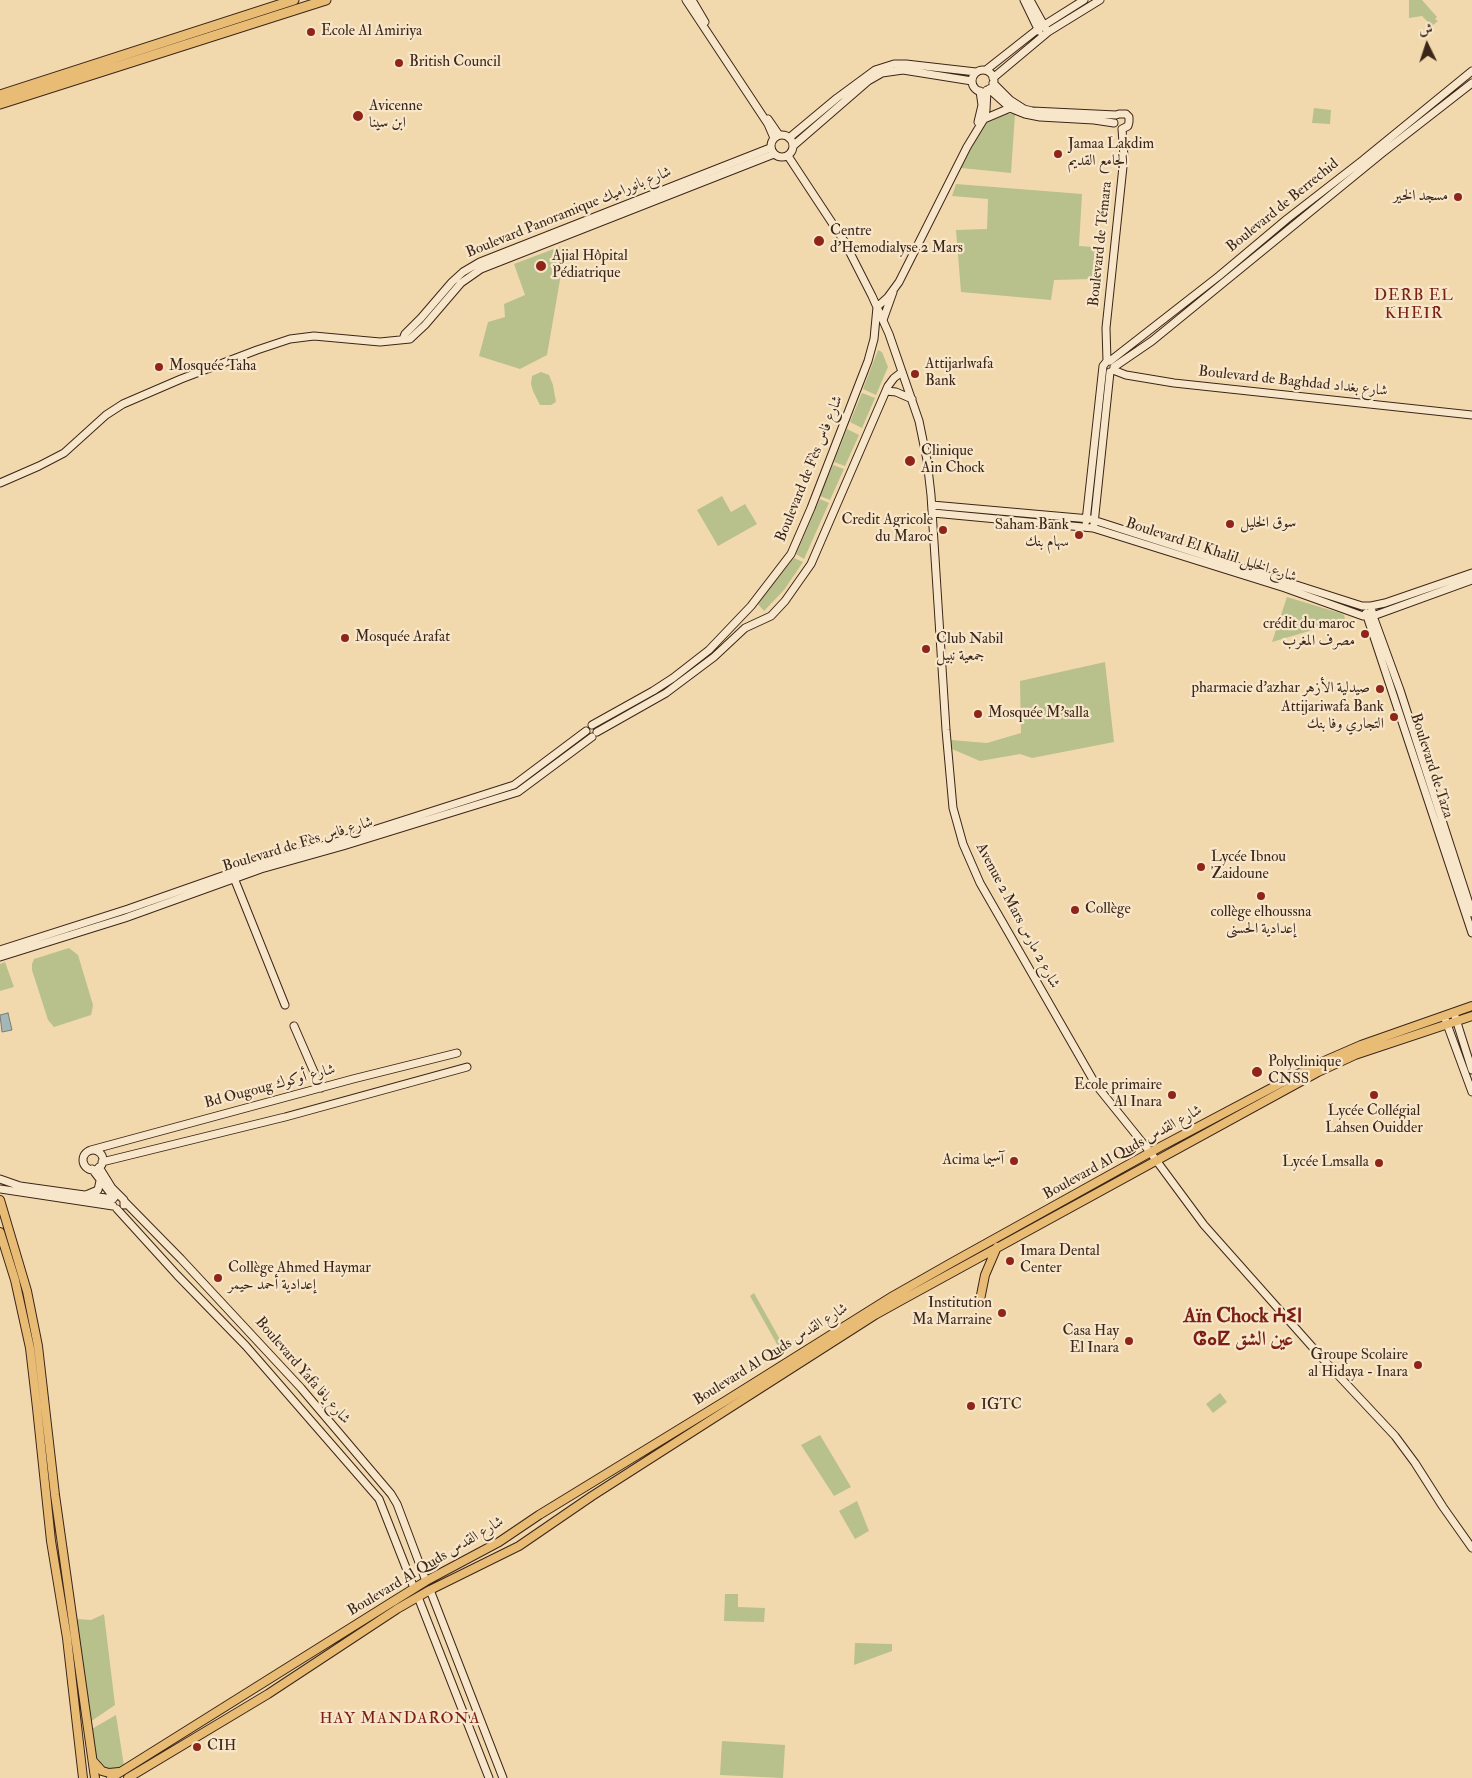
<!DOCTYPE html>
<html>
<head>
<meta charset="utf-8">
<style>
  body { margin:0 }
  #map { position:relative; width:1472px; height:1778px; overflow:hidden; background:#f2d9ad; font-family:"IM FELL Double Pica",Amiri,serif }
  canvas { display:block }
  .north { position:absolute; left:1402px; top:20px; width:50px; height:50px; -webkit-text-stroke:4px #f7e6ca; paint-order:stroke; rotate:356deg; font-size:14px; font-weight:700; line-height:20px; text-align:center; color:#3c2619 }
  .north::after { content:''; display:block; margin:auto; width:18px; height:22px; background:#3c2619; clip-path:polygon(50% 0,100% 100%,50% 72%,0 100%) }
</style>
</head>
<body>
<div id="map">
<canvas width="1472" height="1778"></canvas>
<div class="north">ش</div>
</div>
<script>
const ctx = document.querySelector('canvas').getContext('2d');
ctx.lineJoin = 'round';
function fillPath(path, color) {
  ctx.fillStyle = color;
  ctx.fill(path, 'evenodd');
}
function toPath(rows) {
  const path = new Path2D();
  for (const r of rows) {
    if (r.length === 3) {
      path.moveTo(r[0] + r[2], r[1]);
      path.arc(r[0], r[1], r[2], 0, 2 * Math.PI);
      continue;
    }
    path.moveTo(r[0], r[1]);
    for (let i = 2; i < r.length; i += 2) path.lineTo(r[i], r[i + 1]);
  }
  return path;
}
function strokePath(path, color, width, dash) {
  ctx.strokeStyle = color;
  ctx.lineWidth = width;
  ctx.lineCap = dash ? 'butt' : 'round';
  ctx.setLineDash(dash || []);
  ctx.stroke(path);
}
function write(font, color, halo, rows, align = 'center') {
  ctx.font = font + ' "IM FELL Double Pica",Amiri,"Noto Sans Tifinagh",serif';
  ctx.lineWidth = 4.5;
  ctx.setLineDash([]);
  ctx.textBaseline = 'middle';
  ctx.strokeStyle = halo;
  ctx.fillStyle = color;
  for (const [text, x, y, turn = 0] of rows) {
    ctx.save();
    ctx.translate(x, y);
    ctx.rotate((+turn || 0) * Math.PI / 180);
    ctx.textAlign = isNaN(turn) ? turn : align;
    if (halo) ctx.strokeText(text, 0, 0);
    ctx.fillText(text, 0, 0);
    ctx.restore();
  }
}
fillPath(toPath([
  [1409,0,1422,0,1437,17,1435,19,1438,21,1432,26,1422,16,1409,18],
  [1314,108,1331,110,1330,124,1312,123],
  [1007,114,1015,114,1011,173,961,168,984,124],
  [956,184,1082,194,1079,246,1095,247,1092,279,1054,280,1051,300,961,292,956,230,987,229,988,199,952,196],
  [559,247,565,251,547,355,520,369,479,356,488,322,505,317,504,304,525,295,514,264],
  [878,350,882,352,888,367,876,395,863,389],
  [541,372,549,375,553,385,556,402,551,405,540,405,533,391,531,384,532,376],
  [862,393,875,398,862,428,850,422],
  [847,429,859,435,845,466,834,462],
  [833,465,844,469,830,500,820,496],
  [722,496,731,512,745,504,757,524,718,546,697,510],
  [820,499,829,503,804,559,796,554],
  [794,558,803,562,784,590,764,611,757,603],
  [1287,597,1340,613,1344,615,1345,619,1343,621,1272,642],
  [1105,662,1114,742,1032,758,1020,754,980,761,952,749,951,740,987,743,1021,733,1020,681],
  [69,948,78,955,93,1005,92,1011,91,1015,54,1027,48,1020,32,970,32,964,34,959],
  [5,962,14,987,0,991,0,964],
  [754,1293,787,1352,783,1355,750,1296],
  [1220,1393,1227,1402,1213,1413,1206,1404],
  [820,1435,851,1487,834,1496,801,1445],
  [857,1501,869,1531,855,1539,839,1511],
  [725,1594,738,1594,738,1607,765,1608,764,1622,724,1621],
  [104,1614,115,1705,90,1722,77,1619,91,1620],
  [855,1643,892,1644,892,1651,854,1665],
  [116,1715,124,1766,120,1770,108,1772,95,1761,90,1730],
  [722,1741,785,1745,783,1778,720,1775]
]), '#b8c08c');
const water = toPath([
  [8,1013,12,1030,2,1032,0,1015,8,1013]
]);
fillPath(water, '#a2b7b7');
strokePath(water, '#797d78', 1);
const secondary = toPath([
  [686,0,768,124,774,138],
  [692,0,705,22],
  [1024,0,1039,31],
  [1030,0,1046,29],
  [986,70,1038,29,1084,0],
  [983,81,11],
  [993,78,1048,32,1100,0],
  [993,83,1010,100,1024,109,1032,111,1116,115,1119,114,1126,114,1129,117,1129,122,1128,126,1122,129],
  [989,89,1010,108,1025,114,1040,117,1094,120,1114,123],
  [768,119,779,135],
  [984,119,1010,108],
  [978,122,982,105,980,91],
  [782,146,11],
  [789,138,837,98,875,70,894,64,906,64,976,72],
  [793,146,868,81,882,73,903,70,972,81],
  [788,156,844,241,872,296,889,334,919,421,927,460,931,495,946,730,953,808,963,844,980,883,1096,1085,1150,1152,1204,1225,1323,1359,1395,1436,1415,1463,1443,1507,1472,1548],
  [883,320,893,292],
  [403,339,405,334,421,318,452,282,463,272,480,262,770,148],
  [1107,361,1106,328,1124,157,1122,129],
  [1110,361,1219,276,1287,219,1363,160,1472,71],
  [1114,367,1152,341,1381,154,1472,83],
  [1113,370,1126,375,1174,383,1472,415],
  [886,391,896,392,912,399],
  [0,483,39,466,64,453,106,415,123,404,181,379,257,350,290,339,314,336,380,342,410,339,425,325,461,283,481,269,774,154],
  [932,505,1090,519,1362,606,1371,606,1385,603,1472,573],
  [933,513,1093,528,1285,588,1363,616,1373,616,1472,580],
  [1086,521,1103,366,1107,361],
  [1094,524,1110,372],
  [1371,606,1373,616,1400,690,1472,913],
  [1366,613,1472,933],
  [592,725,653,691,673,678,709,650,751,606,791,554,811,508,868,361,874,339,877,307,888,297,899,282,967,147,984,119,986,110,987,90],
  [597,732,666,693,714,657,745,628,771,616,785,601,811,564,888,386,894,378,902,372],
  [234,878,285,1005],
  [0,950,128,909,245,868,342,840,514,785,586,731],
  [0,957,125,918,261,869,343,846,518,792,592,737],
  [1454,1013,1472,1070],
  [1444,1016,1472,1092],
  [294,1026,321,1088],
  [91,1150,353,1079,457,1053],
  [93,1160,10],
  [102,1162,285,1117,467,1067],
  [99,1167,112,1188,124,1200,124,1205],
  [92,1169,114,1198],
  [0,1179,20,1186,113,1199],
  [0,1189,113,1206],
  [86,1195,98,1190,100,1181],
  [124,1201,181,1259,301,1388,391,1494,397,1504,426,1581],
  [117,1209,177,1275,246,1346,379,1499,414,1588],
  [430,1590,503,1778],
  [418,1597,489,1778]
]);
const primary = toPath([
  [0,1200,27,1291,38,1346,55,1495,95,1778],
  [0,1232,15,1280,30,1348,37,1408,51,1541,67,1638,83,1778],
  [980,1300,985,1275,997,1247],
  [93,1761,102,1771,109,1773,119,1772],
  [111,1778,389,1604,426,1581,499,1542,539,1515,727,1400,893,1296,951,1263,1160,1147,1315,1065,1361,1045,1472,1006],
  [128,1778,268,1694,397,1609,430,1590,519,1546,592,1496,875,1315,902,1300,1318,1072,1355,1055,1472,1016]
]);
const highway = toPath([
  [0,95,294,0],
  [0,104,326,0]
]);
strokePath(secondary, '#3c2619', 9);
strokePath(primary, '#3c2619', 10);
strokePath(highway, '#3c2619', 11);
strokePath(secondary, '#f7e6ca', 7);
strokePath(primary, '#e9bc76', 8);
strokePath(highway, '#e9bc76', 9);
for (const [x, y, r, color] of [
  [311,32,5,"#8f2418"],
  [399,63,5,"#8f2418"],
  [358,116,6,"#8f2418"],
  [1058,154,5,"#8f2418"],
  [1458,197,5,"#8f2418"],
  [819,241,6,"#8f2418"],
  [541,266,6,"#8f2418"],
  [159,367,5,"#8f2418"],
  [915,374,5,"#8f2418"],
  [910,461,6,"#8f2418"],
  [1230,524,5,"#8f2418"],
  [943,530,5,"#8f2418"],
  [1079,535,5,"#8f2418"],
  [1365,634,5,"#8f2418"],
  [345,638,5,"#8f2418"],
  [926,649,5,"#8f2418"],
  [1380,689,5,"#8f2418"],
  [978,714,5,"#8f2418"],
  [1394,717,5,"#8f2418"],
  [1201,867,5,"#8f2418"],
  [1261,896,5,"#8f2418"],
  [1075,910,5,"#8f2418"],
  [1257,1072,6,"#8f2418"],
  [1172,1095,5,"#8f2418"],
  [1374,1095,5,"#8f2418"],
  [1014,1161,5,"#8f2418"],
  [1379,1163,5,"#8f2418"],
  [1010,1261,5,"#8f2418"],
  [218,1278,5,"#8f2418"],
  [1002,1313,5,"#8f2418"],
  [1129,1341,5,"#8f2418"],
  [1418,1365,5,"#8f2418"],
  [971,1406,5,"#8f2418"],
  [197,1747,5,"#8f2418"]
]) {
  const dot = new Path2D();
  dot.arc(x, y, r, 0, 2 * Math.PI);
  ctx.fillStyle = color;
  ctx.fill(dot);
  strokePath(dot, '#f7e6ca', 2);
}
write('15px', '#3c2619', '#f7e6ca', [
  ["Ecole Al Amiriya",321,32],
  ["British Council",409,63],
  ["Avicenne",369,107],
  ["ابن سينا",369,124],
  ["Jamaa Lakdim",1068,145],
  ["الجامع القديم",1068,162],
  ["مسجد الخير",1448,197,"right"],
  ["Centre",830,232],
  ["d'Hemodialyse 2 Mars",830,249],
  ["Ajial Hôpital",552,257],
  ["Pédiatrique",552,274],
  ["Attijarlwafa",925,365],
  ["Bank",925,382],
  ["Mosquée Taha",169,367],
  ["Clinique",921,452],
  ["Ain Chock",921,469],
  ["Credit Agricole",933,521,"right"],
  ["du Maroc",933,538,"right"],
  ["سوق الخليل",1240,524],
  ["Saham Bank",1069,526,"right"],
  ["سهام بنك",1069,543,"right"],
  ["crédit du maroc",1355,625,"right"],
  ["مصرف المغرب",1355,642,"right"],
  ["Mosquée Arafat",355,638],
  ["Club Nabil",936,640],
  ["جمعية نبيل",936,657],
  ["pharmacie d'azhar صيدلية الأزهر",1370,689,"right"],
  ["Attijariwafa Bank",1384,708,"right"],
  ["التجاري وفا بنك",1384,725,"right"],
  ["Mosquée M'salla",988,714],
  ["Lycée Ibnou",1211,858],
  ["Zaidoune",1211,875],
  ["Collège",1085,910],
  ["collège elhoussna",1261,913,"center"],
  ["إعدادية الحسنى",1261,930,"center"],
  ["Polyclinique",1268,1063],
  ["CNSS",1268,1080],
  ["Ecole primaire",1162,1086,"right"],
  ["Al Inara",1162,1103,"right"],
  ["Lycée Collégial",1374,1112,"center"],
  ["Lahsen Ouidder",1374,1129,"center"],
  ["Acima آسيما",1004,1161,"right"],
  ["Lycée Lmsalla",1369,1163,"right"],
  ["Imara Dental",1020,1252],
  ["Center",1020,1269],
  ["Collège Ahmed Haymar",228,1269],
  ["إعدادية أحمد حيمر",228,1286],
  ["Institution",992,1304,"right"],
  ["Ma Marraine",992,1321,"right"],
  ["Casa Hay",1119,1332,"right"],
  ["El Inara",1119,1349,"right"],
  ["Groupe Scolaire",1408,1356,"right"],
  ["al Hidaya - Inara",1408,1373,"right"],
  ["IGTC",981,1406],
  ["CIH",207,1747]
], 'left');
write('15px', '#3c2619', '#f7e6ca', [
  ["Boulevard de Berrechid",1283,206,-39],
  ["Boulevard Panoramique شارع بانوراميك",569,213,-22],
  ["Boulevard de Témara",1101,244,-84],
  ["Boulevard de Baghdad شارع بغداد",1293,382,6],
  ["Boulevard de Fès شارع فاس",810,469,-68],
  ["Boulevard El Khalil شارع الخليل",1211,551,18],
  ["Boulevard de Taza",1431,766,72],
  ["Boulevard de Fès شارع فاس",298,845,-17],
  ["Avenue 2 Mars شارع 2 مارس",1017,916,62],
  ["Bd Ougoug شارع أوكوك",270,1087,-15],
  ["Boulevard Al Quds شارع القدس",1123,1153,-29],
  ["Boulevard Al Quds شارع القدس",771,1355,-32],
  ["Boulevard Yafa شارع يافا",302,1371,49],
  ["Boulevard Al Quds شارع القدس",426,1567,-31]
]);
ctx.letterSpacing = '1px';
write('16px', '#7a1f14', '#f7e6ca', [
  ["DERB EL",1414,297],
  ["KHEIR",1414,315],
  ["HAY MANDARONA",400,1720]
]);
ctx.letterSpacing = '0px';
write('bold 20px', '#7a1f14', '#f7e6ca', [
  ["Aïn Chock ⵄⵉⵏ",1243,1318],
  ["ⵛⴰⵇ عين الشق",1243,1341]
]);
</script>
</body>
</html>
